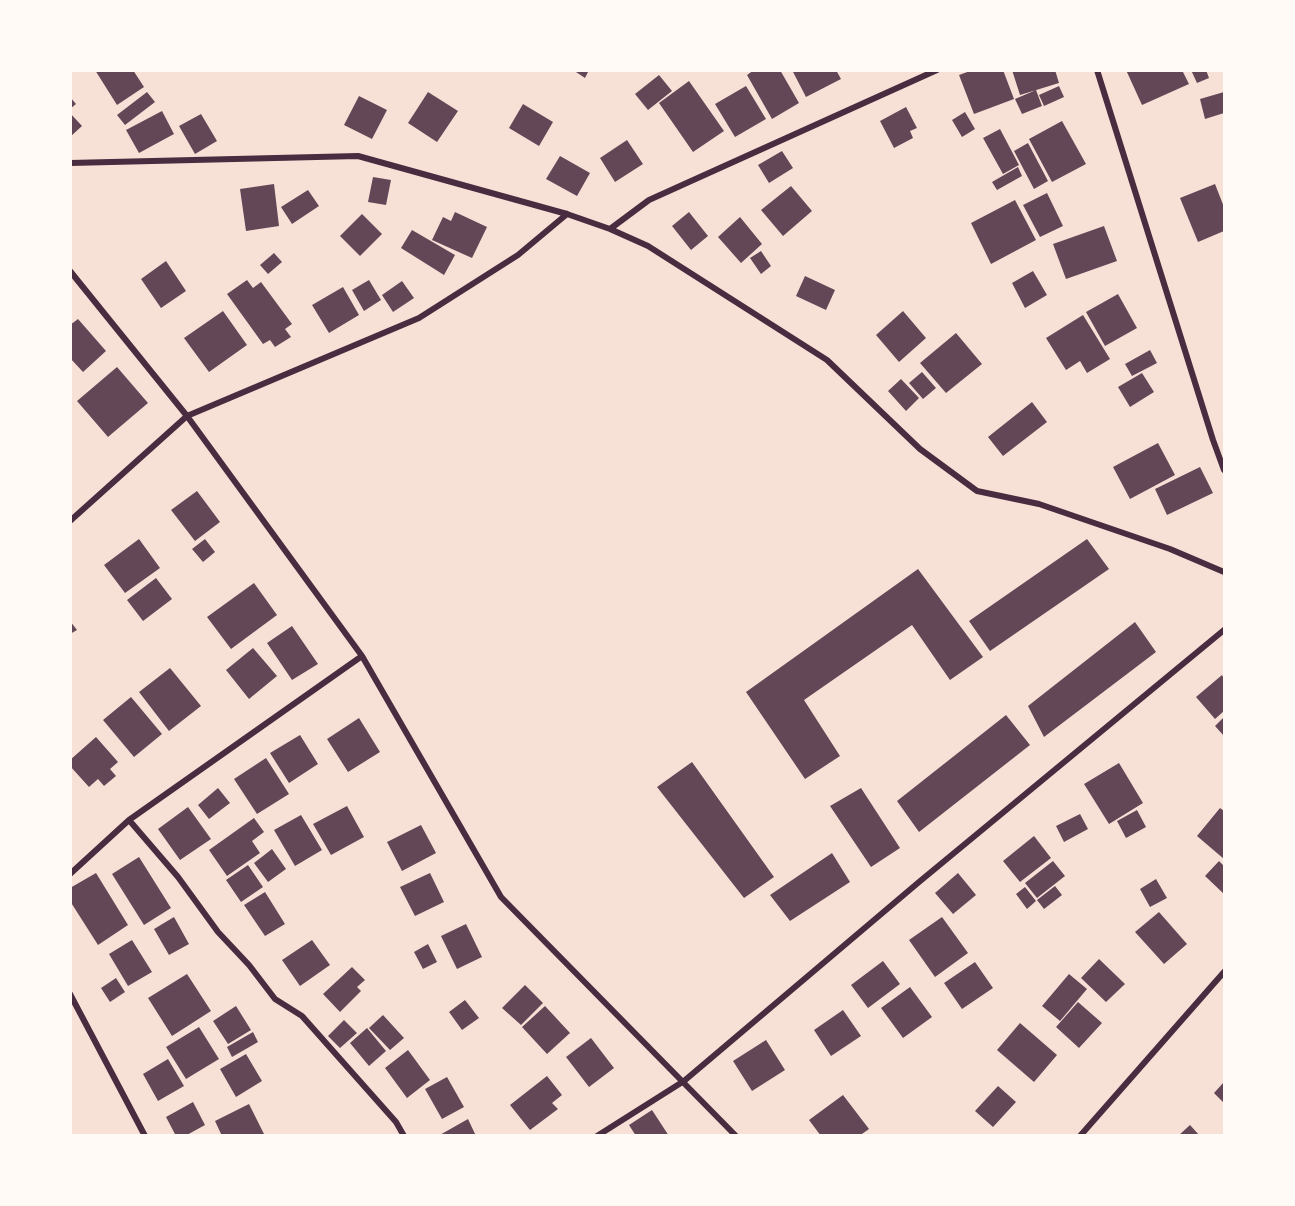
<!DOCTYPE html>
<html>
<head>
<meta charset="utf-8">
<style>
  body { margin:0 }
  #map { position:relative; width:1295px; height:1206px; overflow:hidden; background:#f7e1d7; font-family:Arial,sans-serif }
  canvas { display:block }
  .frame { position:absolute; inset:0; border:72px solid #fffaf5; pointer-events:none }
</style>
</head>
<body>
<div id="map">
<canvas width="1295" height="1206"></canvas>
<div class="frame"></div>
</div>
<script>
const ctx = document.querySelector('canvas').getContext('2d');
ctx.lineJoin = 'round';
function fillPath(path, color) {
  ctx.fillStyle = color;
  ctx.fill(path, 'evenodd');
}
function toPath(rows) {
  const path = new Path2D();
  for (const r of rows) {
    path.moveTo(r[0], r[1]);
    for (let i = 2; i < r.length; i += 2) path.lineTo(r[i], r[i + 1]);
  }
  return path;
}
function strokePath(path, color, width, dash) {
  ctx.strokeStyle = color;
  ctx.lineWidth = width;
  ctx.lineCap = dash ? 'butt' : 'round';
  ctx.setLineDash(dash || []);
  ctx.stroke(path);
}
fillPath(toPath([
  [95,70,133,70,144,87,117,105],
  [573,70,589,70,585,78],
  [754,70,780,70,799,103,772,119,747,75],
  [792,70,836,70,841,79,806,97],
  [973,70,1003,70,1014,99,974,114,959,75],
  [1012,70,1055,70,1059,83,1020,95],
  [1126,70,1182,70,1189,84,1142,105],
  [1191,70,1206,70,1209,78,1197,83],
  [659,75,672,91,648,110,635,94],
  [689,81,724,131,693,152,659,103],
  [746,86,766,119,735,137,715,104],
  [1059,86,1064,97,1044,106,1039,95],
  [1036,90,1042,106,1022,114,1015,99],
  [147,92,155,102,125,125,117,115],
  [428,92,458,111,437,142,408,123],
  [1224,92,1224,113,1205,119,1200,99],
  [359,96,387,110,372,139,344,125],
  [70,97,76,104,70,109],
  [523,104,553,122,539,146,509,128],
  [906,107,917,128,910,131,913,138,894,148,880,121],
  [162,111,174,134,139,153,126,130],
  [965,112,975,129,962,137,952,120],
  [70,113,82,126,70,137],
  [201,114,217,141,195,154,179,126],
  [1062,121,1086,164,1052,182,1029,139],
  [1000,129,1019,165,1003,174,983,138],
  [627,140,643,164,615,182,600,158],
  [1028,143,1048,181,1034,189,1014,151],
  [782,151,793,168,769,183,758,165],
  [560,156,590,173,577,196,546,179],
  [1018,167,1022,176,997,190,992,182],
  [373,177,391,180,386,205,368,202],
  [274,184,279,226,246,231,240,189],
  [1215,184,1224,207,1224,231,1198,242,1180,198],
  [791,186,812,211,783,236,761,210],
  [308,190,319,206,292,224,281,207],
  [1047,193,1063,226,1040,237,1023,205],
  [1015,200,1036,240,991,264,971,223],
  [455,212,487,227,472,258,432,240,443,217,451,221],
  [689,212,708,236,691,250,672,226],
  [362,214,382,234,360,256,340,236],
  [740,217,762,244,741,263,718,237],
  [1104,226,1117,261,1066,279,1053,244],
  [412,230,455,255,444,275,401,248],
  [761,251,771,266,761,274,750,258],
  [274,253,282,262,268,274,260,265],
  [166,261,186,291,161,308,141,279],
  [1033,271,1047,295,1025,308,1012,283],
  [805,276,835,290,826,310,796,296],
  [247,280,253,288,261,282,292,324,285,329,291,337,275,347,270,340,263,344,227,294],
  [369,280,381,300,364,311,352,290],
  [402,281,414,298,393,312,382,295],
  [343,287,359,315,329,333,312,305],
  [1118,294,1137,328,1105,346,1086,312],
  [223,311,247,345,209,372,184,338],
  [903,311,926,338,899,362,876,335],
  [1083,315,1110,359,1087,373,1080,361,1066,370,1046,338],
  [78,319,106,351,83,372,70,358,70,325],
  [956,333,982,364,946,393,920,363],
  [1150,350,1157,363,1132,376,1125,364],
  [117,367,148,403,108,437,77,401],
  [922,372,936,388,923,399,909,383],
  [1142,373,1154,392,1130,407,1118,387],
  [901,379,919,398,906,411,888,391],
  [1032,402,1047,422,1003,456,988,437],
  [1158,443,1175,475,1130,499,1113,467],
  [1200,467,1213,493,1167,515,1155,489],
  [197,491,220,522,195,541,171,510],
  [139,539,160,568,125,593,104,565],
  [205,539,215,552,203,562,192,549],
  [1087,539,1109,569,990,651,969,621],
  [918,569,983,657,950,680,912,625,804,700,840,756,805,779,746,692],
  [156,578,172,599,143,621,127,600],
  [254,583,277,615,231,649,207,617],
  [70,621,77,630,70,634],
  [1135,622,1156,652,1044,737,1028,706],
  [292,626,318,664,292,680,267,643],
  [253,648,277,676,249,699,226,670],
  [170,668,201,706,169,731,139,692],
  [1222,675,1224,679,1224,711,1215,719,1196,697],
  [131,697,162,734,134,757,103,720],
  [1006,715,1030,745,919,832,897,801],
  [1224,717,1224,736,1215,726],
  [359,718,380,752,348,772,327,739],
  [300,735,318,764,289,783,270,753],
  [96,737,118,762,110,769,116,776,104,786,98,779,89,787,70,766,70,760],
  [266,758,289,794,257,814,234,779],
  [692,762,774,877,744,898,657,787],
  [1119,763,1143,803,1109,824,1084,784],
  [218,788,230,803,209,819,198,805],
  [861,788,900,848,871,867,830,806],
  [347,806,364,837,331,855,313,824],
  [188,807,211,839,180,860,158,829],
  [1220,808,1224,811,1224,859,1197,836],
  [1137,810,1146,827,1126,838,1117,821],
  [1080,814,1088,829,1064,842,1056,826],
  [301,815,322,850,295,866,274,830],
  [254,818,264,832,252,841,260,853,227,876,209,850],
  [421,825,436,853,402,871,387,842],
  [1034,836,1051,858,1020,882,1003,861],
  [272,849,286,869,268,882,254,863],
  [832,853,850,882,790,921,770,895],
  [139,857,171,908,144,925,112,874],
  [1053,861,1065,876,1037,898,1025,883],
  [1219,861,1224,866,1224,894,1205,876],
  [248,865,263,887,241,902,226,880],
  [96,873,128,925,98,945,70,901,70,888],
  [430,873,444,902,415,916,400,887],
  [958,873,976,895,953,914,935,893],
  [1156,879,1167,898,1150,907,1140,889],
  [1055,886,1062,895,1044,909,1037,900],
  [1025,887,1036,901,1027,909,1016,894],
  [265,892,285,924,265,936,244,905],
  [1159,912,1187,944,1164,964,1135,932],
  [174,917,189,944,169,955,154,929],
  [942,917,968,953,935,977,909,940],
  [466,924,482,957,457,969,441,936],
  [132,940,152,972,128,986,109,954],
  [312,940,330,965,300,986,282,960],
  [428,944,437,962,423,969,414,952],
  [1099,959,1125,984,1106,1002,1081,978],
  [883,961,900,984,868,1008,851,985],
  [975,962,993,988,962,1009,944,983],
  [352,967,365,980,357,987,361,991,340,1012,323,994],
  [187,974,211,1011,172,1036,148,998],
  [1069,974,1087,989,1060,1021,1042,1006],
  [116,978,125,992,110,1002,101,988],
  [525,985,543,1003,521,1025,502,1008],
  [910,987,932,1017,903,1038,881,1008],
  [465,1000,479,1018,462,1030,449,1012],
  [1078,1002,1102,1023,1079,1048,1056,1027],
  [236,1006,251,1030,228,1044,213,1021],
  [545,1006,570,1033,547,1054,522,1027],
  [843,1010,861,1036,831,1056,814,1030],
  [383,1015,404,1038,390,1050,369,1028],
  [344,1020,357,1033,340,1048,328,1036],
  [1020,1023,1057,1055,1034,1082,997,1050],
  [199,1027,219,1059,186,1079,166,1047],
  [367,1028,386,1051,369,1066,350,1043],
  [253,1032,258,1042,232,1057,227,1047],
  [591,1038,614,1068,589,1087,566,1057],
  [766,1040,785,1070,752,1091,733,1061],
  [408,1050,430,1080,407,1098,385,1068],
  [246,1054,262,1081,236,1097,220,1069],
  [168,1059,184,1086,158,1101,143,1074],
  [547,1076,562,1095,552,1103,558,1109,530,1130,510,1105],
  [447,1077,464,1107,442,1119,425,1089],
  [1224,1082,1224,1103,1214,1093],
  [998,1086,1016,1102,993,1127,975,1111],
  [843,1095,869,1129,859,1136,821,1136,809,1120],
  [193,1102,205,1125,185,1136,176,1136,166,1117],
  [249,1104,265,1136,222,1136,215,1121],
  [652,1110,669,1136,636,1136,629,1125],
  [468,1119,476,1136,438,1136],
  [1190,1125,1200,1136,1178,1136]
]), '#644757');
strokePath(toPath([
  [1097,70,1213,440,1224,470],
  [70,163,358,156,567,214,610,229,648,246,827,360,920,449,977,491,1039,504,1170,549,1224,572],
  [610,229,649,200,937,70],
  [70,271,187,416,362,656,501,897,736,1136],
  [70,521,187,416,419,318,518,255,567,214],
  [129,820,178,877,218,932,249,965,275,999,302,1016,396,1122,404,1136],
  [70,874,129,820,362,656],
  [70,994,145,1136],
  [597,1136,684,1081,919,882,1224,630],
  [1080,1136,1224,972]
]), '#4a2c40', 6);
</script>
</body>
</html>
